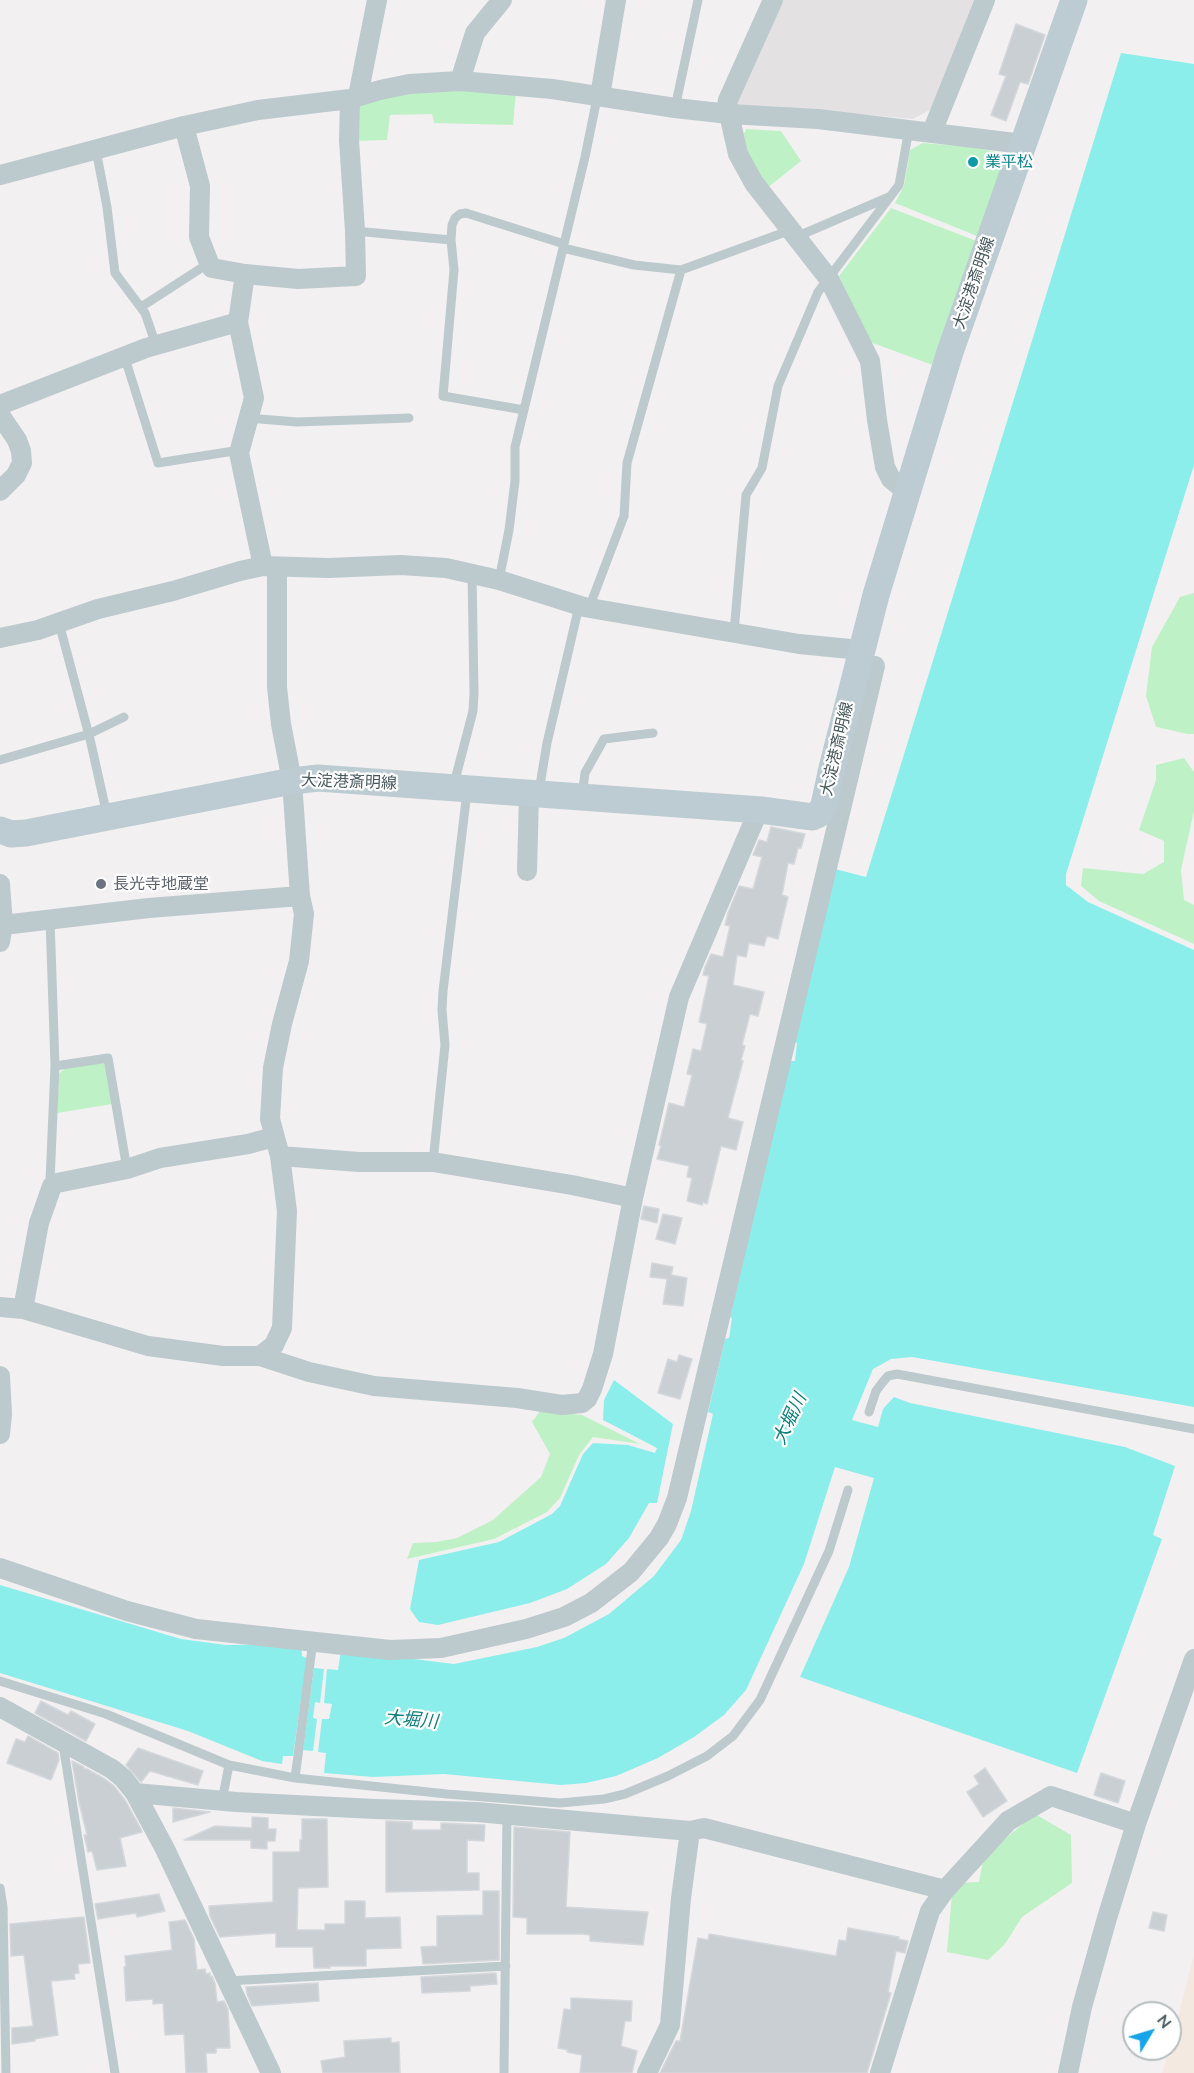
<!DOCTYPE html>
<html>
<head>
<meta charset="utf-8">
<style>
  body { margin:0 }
  #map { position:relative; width:1194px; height:2073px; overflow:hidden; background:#f3f0f1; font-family:Mulish,sans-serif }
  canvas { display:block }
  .north { position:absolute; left:1122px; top:2001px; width:60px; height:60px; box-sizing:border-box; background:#fff; border:2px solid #b6bdbf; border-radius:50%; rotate:52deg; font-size:16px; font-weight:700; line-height:24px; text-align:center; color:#48595e }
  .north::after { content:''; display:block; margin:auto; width:21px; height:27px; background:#15a5e8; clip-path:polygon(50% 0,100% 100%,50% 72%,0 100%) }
</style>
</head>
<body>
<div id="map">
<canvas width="1194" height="2073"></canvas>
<div class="north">N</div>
</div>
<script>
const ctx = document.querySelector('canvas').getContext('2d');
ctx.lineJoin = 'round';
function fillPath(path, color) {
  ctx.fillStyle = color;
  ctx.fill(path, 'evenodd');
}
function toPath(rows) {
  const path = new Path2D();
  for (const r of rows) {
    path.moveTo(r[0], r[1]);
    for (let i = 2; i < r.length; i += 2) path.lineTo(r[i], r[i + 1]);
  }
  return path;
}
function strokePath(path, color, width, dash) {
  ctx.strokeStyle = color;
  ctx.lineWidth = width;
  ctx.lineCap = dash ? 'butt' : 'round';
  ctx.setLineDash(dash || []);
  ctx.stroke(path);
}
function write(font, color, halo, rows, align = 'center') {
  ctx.font = font + ' Mulish,"Noto Sans JP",sans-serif';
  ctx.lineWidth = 4.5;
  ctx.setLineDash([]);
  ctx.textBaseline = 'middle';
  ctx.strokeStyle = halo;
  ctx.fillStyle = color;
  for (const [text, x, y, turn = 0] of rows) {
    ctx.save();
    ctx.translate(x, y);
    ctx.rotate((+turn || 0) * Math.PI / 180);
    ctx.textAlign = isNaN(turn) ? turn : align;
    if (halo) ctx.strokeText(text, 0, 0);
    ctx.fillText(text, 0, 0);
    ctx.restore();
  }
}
fillPath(toPath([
  [781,0,976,0,933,108,913,119,768,106,733,107]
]), '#e4e1e3');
fillPath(toPath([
  [425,90,516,92,513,125,434,123,432,114,390,115,387,140,355,141,355,108,376,100],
  [746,129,781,131,801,161,767,188,746,154,744,134],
  [923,143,972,147,1001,153,1004,170,982,238,895,203,904,186,910,150],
  [891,208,979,242,938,367,870,342,839,276],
  [1194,593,1194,734,1188,734,1156,727,1146,696,1152,647,1180,597],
  [1184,758,1194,772,1194,811,1181,870,1184,900,1194,905,1194,944,1099,901,1081,886,1083,868,1143,874,1164,862,1164,841,1139,830,1156,780,1156,765],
  [105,1062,112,1104,57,1113,59,1074,65,1068],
  [540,1411,582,1415,640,1444,593,1437,579,1455,560,1498,547,1512,494,1539,407,1559,413,1543,436,1542,457,1538,493,1520,541,1477,550,1454,532,1422],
  [1035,1814,1071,1835,1072,1883,1022,1917,1005,1944,988,1960,947,1952,953,1883,979,1882,984,1856]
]), '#bff1c6');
fillPath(toPath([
  [1194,1954,1194,2073,1162,2073,1170,2049]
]), '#f4e9e1');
fillPath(toPath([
  [1121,53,1194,64,1194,465,1066,874,1066,885,1088,902,1194,950,1194,1407,912,1357,891,1359,873,1369,852,1420,878,1427,883,1409,894,1397,910,1403,1125,1447,1175,1466,1153,1535,1162,1539,1077,1773,800,1677,849,1567,874,1478,835,1467,804,1564,746,1690,724,1715,694,1737,658,1758,616,1776,586,1783,561,1785,444,1774,373,1777,324,1773,326,1753,318,1752,322,1719,329,1719,332,1704,324,1703,327,1669,338,1670,341,1650,454,1664,537,1647,564,1638,609,1614,654,1576,681,1540,691,1511,713,1414,708,1412,725,1339,729,1338,732,1318,730,1317,790,1061,795,1061,797,1043,795,1042,835,869,866,877],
  [614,1380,673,1424,657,1503,649,1503,629,1538,606,1564,567,1589,530,1603,438,1625,419,1622,410,1609,419,1560,499,1542,552,1514,560,1506,583,1454,593,1443,628,1445,655,1453,657,1448,603,1420,604,1400],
  [0,1585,181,1639,226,1645,301,1644,302,1656,307,1658,293,1756,283,1756,282,1764,262,1761,188,1731,0,1673],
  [314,1668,324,1669,320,1703,315,1702,313,1718,317,1719,313,1751,303,1750]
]), '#8beeeb');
const building = toPath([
  [1016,24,1045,35,1028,84,1020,82,1006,121,991,115,1006,76,999,74,1016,24],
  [771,827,805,834,801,848,798,848,794,864,788,863,782,895,788,897,778,939,767,936,764,946,749,943,746,957,737,955,733,985,764,992,758,1016,750,1014,742,1045,745,1046,741,1060,743,1061,728,1118,743,1122,736,1150,721,1146,707,1204,703,1202,702,1205,687,1201,692,1178,687,1177,689,1166,657,1159,661,1146,659,1145,669,1103,684,1107,692,1075,687,1074,693,1049,701,1051,707,1024,699,1022,709,976,703,975,705,967,711,954,723,957,730,926,725,925,728,913,739,886,753,889,762,857,753,855,759,840,767,842,771,827],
  [644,1206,659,1209,657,1223,641,1219,644,1206],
  [663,1214,682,1218,675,1244,656,1239,663,1214],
  [652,1263,673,1267,671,1275,687,1278,683,1306,663,1304,667,1279,650,1277,652,1263],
  [679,1355,692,1359,680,1399,658,1393,668,1359,677,1362,679,1355],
  [41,1701,68,1715,71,1711,95,1724,86,1741,35,1713,41,1701],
  [28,1736,58,1753,59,1760,51,1780,7,1763,16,1739,25,1742,28,1736],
  [138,1748,203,1771,198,1785,150,1771,141,1782,126,1765,138,1748],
  [72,1761,84,1767,84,1769,87,1769,105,1779,114,1786,125,1800,141,1829,142,1832,120,1838,126,1866,97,1870,92,1851,88,1852,86,1843,84,1835,87,1835,79,1802,72,1761],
  [985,1768,1007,1801,983,1817,967,1792,979,1784,974,1776,985,1768],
  [1101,1773,1125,1781,1118,1803,1094,1795,1101,1773],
  [173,1808,210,1812,173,1822,173,1808],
  [252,1817,268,1818,268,1829,276,1829,275,1841,267,1841,267,1849,251,1848,251,1840,184,1840,215,1826,252,1828,252,1817],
  [302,1819,327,1819,328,1887,298,1888,297,1930,325,1930,325,1924,345,1924,345,1901,365,1901,365,1918,400,1917,401,1948,366,1949,366,1966,330,1966,330,1968,314,1968,313,1947,276,1947,276,1933,220,1937,210,1916,209,1906,273,1902,273,1852,300,1852,300,1840,302,1840,302,1819],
  [386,1821,412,1822,412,1830,441,1830,441,1823,485,1825,484,1841,467,1840,467,1873,479,1873,479,1890,386,1892,386,1821],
  [514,1827,570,1832,566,1907,648,1912,643,1945,590,1941,590,1935,582,1934,527,1934,527,1918,513,1917,514,1827],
  [483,1891,499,1891,499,1960,423,1964,421,1947,437,1946,437,1916,483,1915,483,1891],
  [159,1894,165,1911,137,1917,136,1913,98,1919,95,1904,159,1894],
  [1153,1912,1167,1915,1164,1931,1149,1928,1153,1912],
  [84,1917,90,1963,78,1964,79,1973,74,1974,75,1979,51,1981,58,2035,35,2039,35,2041,12,2044,12,2028,33,2026,24,1955,11,1956,10,1924,84,1917],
  [185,1920,194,1939,197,1970,205,1969,206,1974,210,1973,210,1977,212,1976,215,1983,217,2002,224,2001,228,2009,230,2048,216,2048,216,2053,206,2053,207,2073,186,2073,184,2034,165,2035,163,2003,153,2004,153,1999,126,2001,124,1967,126,1966,125,1956,172,1950,169,1922,185,1920],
  [848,1928,899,1937,898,1939,908,1941,905,1953,896,1951,888,1992,891,1993,867,2073,660,2073,676,2041,680,2041,698,1938,708,1940,709,1934,836,1956,839,1940,846,1941,848,1928],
  [496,1973,497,1984,470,1986,470,1991,422,1993,421,1977,496,1973],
  [318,1983,319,2001,252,2006,247,1994,246,1987,318,1983],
  [571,1998,632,2001,631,2021,625,2021,621,2046,637,2051,632,2073,580,2073,582,2055,567,2052,568,2050,558,2048,564,2009,571,2010,571,1998],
  [391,2038,391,2043,399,2042,400,2073,323,2073,321,2061,345,2057,344,2041,391,2038]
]);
fillPath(building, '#cacfd3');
strokePath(building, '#d4d8dc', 1.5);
strokePath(toPath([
  [675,108,698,0],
  [96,150,107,207,115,273,145,313,156,345],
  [355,231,451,240],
  [796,237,889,197],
  [563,248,634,265,681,270],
  [141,307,209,263],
  [124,355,158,463,240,450],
  [524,410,443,396,454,270,451,240,452,225,455,218,460,214,466,213,564,244],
  [248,418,297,422,409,418],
  [499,580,509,530,515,481,515,447,585,157,596,103,600,96],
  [589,608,624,516,627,463,681,270,791,230],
  [59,623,90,739,107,815],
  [734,632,746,495,762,468,778,386,818,292,899,185,909,129],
  [0,760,89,734,124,717],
  [454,784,473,711,474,693,472,573],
  [539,791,547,743,579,606],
  [582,796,585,773,604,739,653,733],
  [50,919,55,1066,50,1181,52,1186],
  [55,1066,108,1058,127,1169],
  [433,1162,445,1045,442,1010,443,991,467,792],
  [869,1412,876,1391,882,1383,888,1376,897,1374,1194,1429],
  [0,1681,106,1714,229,1765],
  [63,1744,115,2073],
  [295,1778,313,1641],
  [222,1801,229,1765,295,1778,447,1794,560,1803,604,1799,625,1794,668,1776,707,1756,733,1736,760,1700,829,1551,848,1490],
  [0,1888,3,1907,6,2073],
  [227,1981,506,1966],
  [504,2073,507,1814]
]), '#bcc9cd', 9);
strokePath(toPath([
  [460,81,475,33,502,0],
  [358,96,377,0],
  [600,96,616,0],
  [726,114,728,100,773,0],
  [729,114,738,154,754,183,829,279,870,361,877,420,885,467,891,479,907,492],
  [184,126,200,186,199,237,209,263,212,268,245,274,238,322,254,398,239,453,263,566],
  [932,132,985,0],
  [0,175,184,126,258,110,350,99,380,90,409,84,460,81,552,89,675,108,729,114,818,119,1023,144],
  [245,274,298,279,356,276,355,231,349,140,350,99],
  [0,405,146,348,238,322],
  [0,415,17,440,21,451,22,463,16,475,0,491],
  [0,638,38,630,98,609,173,591,240,571,263,566,328,568,401,565,446,568,499,580,584,607,799,644,861,650],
  [527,871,529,795],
  [0,884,3,925,0,942],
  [3,925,149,908,300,896],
  [280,1156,359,1162,433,1162,572,1185,633,1198],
  [0,1307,23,1309,148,1346,223,1356,260,1356,309,1372,374,1386,517,1398,562,1405,582,1403,587,1399,592,1389,603,1354,633,1198,679,997,754,821,761,810],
  [23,1309,39,1223,52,1186,57,1183,127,1169,160,1158,248,1144,274,1137],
  [260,1356,274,1345,282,1328,287,1211,280,1156,270,1119,273,1068,282,1024,299,961,304,914,300,896,292,781,281,724,277,687,277,567],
  [0,1376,2,1414,0,1434],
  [0,1568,127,1611,196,1629,390,1650,441,1648,526,1629,564,1617,591,1603,631,1572,659,1538,667,1524,677,1498,875,666],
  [0,1707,112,1769,123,1778,135,1793,165,1849,271,2073],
  [135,1793,236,1802,375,1809,477,1812,690,1831,704,1828,945,1890,930,1911,880,2073],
  [945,1890,1008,1821,1051,1796,1136,1824],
  [647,2073,670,2025,681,1898,690,1831],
  [1068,2073,1082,2007,1107,1918,1136,1824,1194,1659]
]), '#bcc9cd', 20);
strokePath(toPath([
  [0,830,11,834,26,833,292,781,318,778,761,810,805,816,812,817,819,814,824,805,832,768,876,595,950,352,1074,0]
]), '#bcccd2', 27);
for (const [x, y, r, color] of [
  [973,162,6,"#0f9aa8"],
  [101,884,6,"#6b7280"]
]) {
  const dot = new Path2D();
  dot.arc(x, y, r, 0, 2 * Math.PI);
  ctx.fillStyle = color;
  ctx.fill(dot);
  strokePath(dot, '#fff', 2);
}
write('16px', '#0d838f', '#fff', [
  ["業平松",985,162]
], 'left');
write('16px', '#48595e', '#fff', [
  ["大淀港斎明線",974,283,-71],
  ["大淀港斎明線",837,749,-77],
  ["大淀港斎明線",349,782,2]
]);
write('16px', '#5b616d', '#fff', [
  ["長光寺地蔵堂",113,884]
], 'left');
write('italic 18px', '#0b807c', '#fff', [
  ["大堀川",790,1419,-65],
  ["大堀川",411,1720,5]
]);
</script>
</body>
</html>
